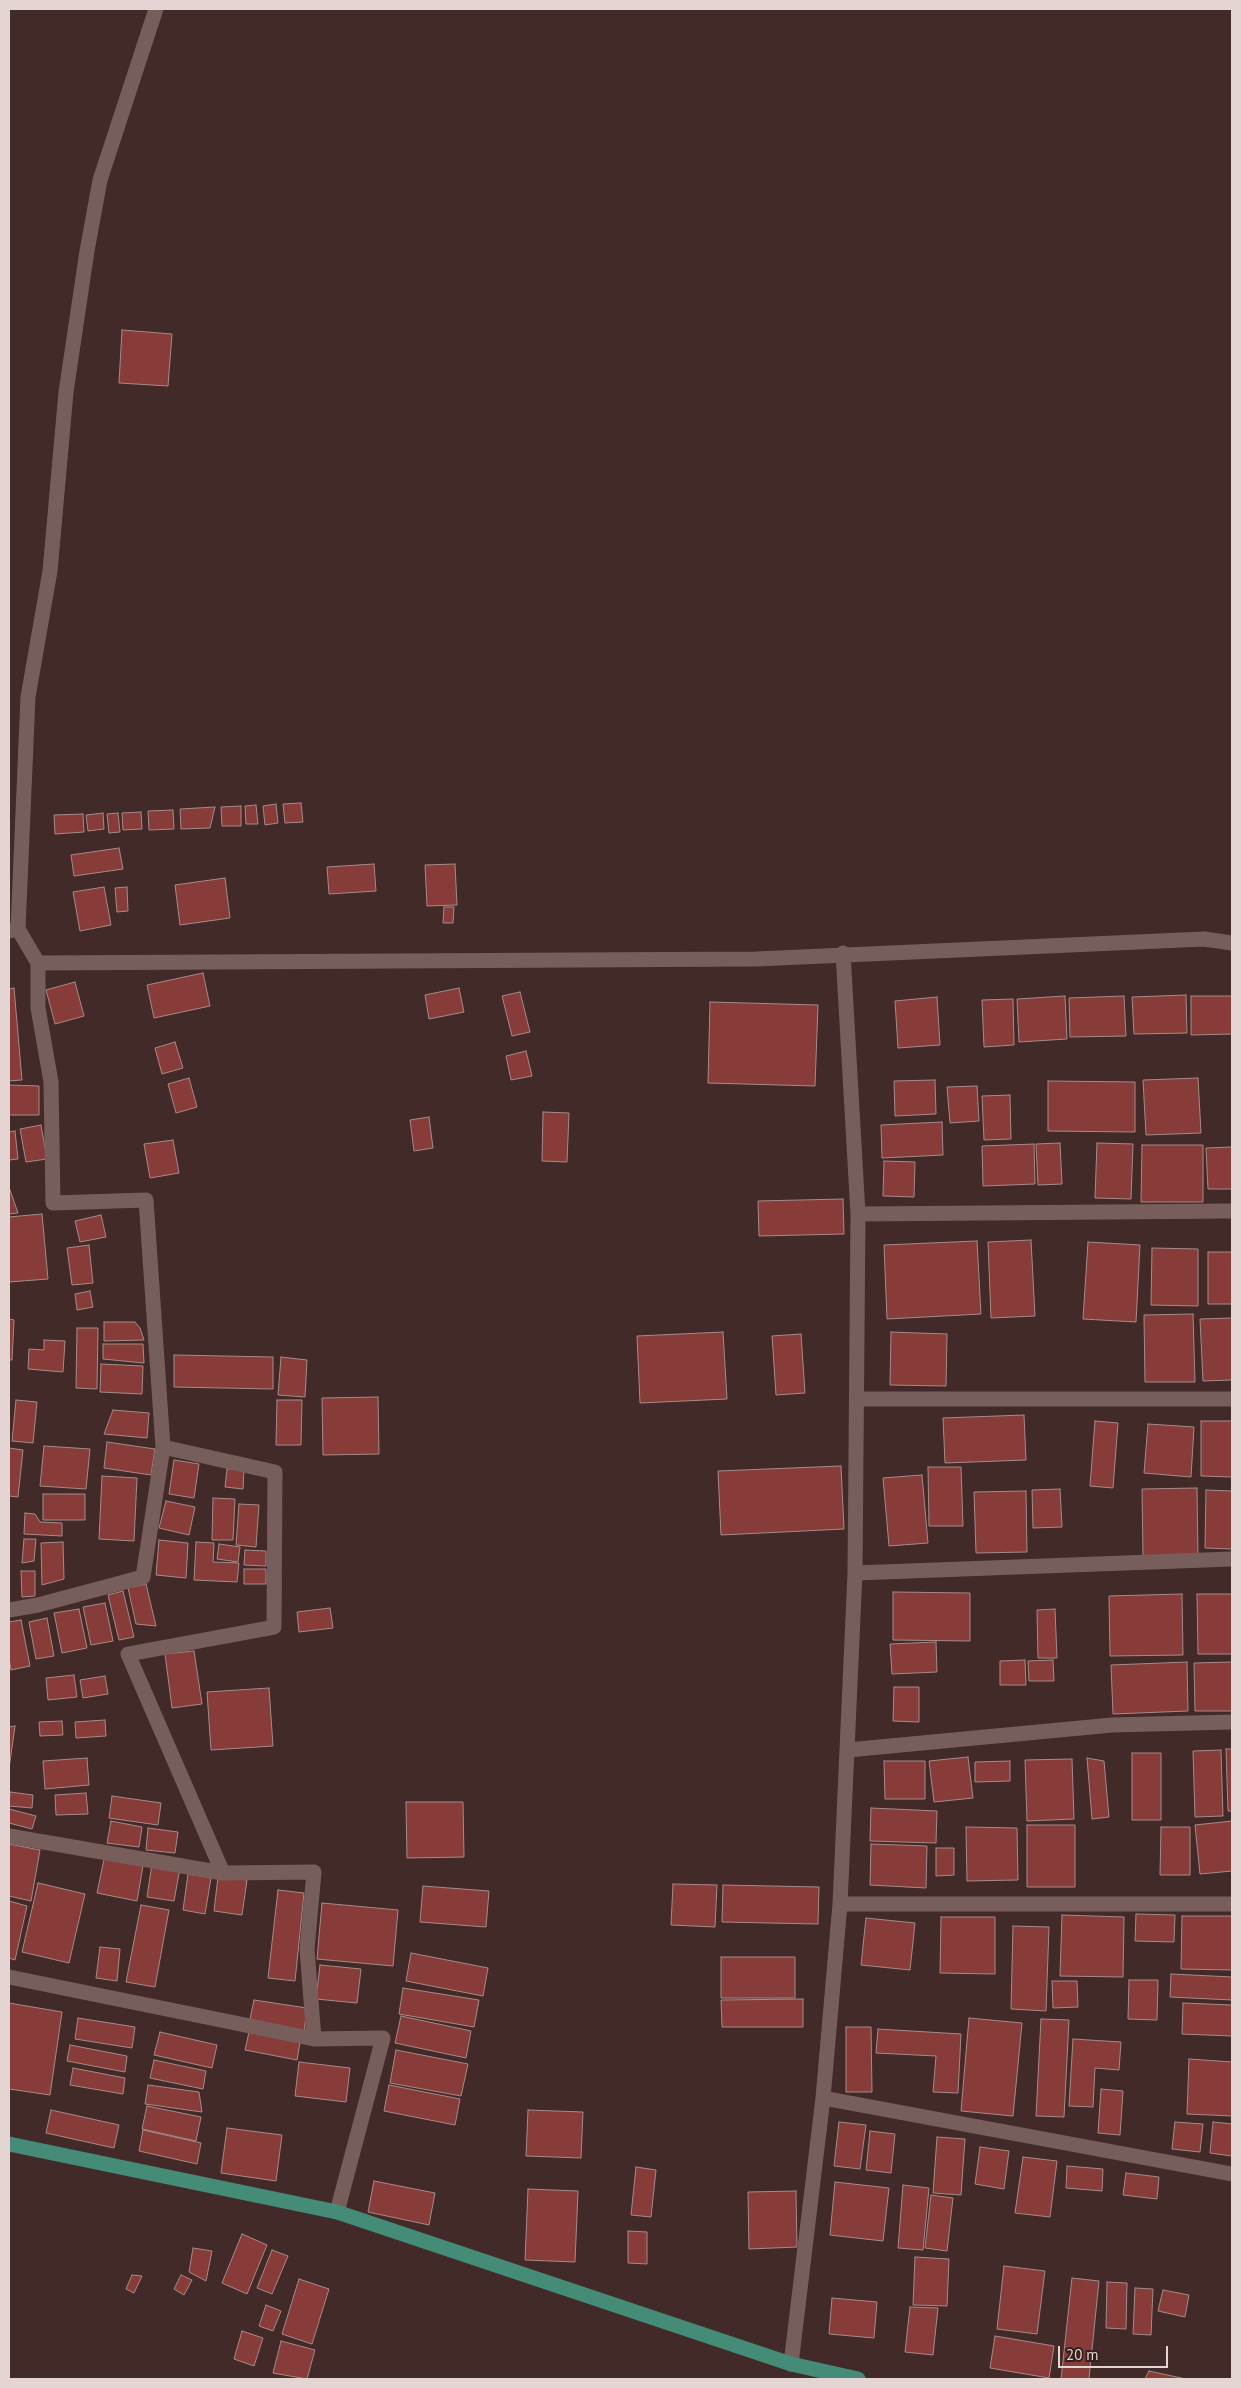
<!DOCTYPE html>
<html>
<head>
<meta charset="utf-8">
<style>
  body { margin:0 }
  #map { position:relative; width:1241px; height:2388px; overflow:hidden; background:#412a28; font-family:"PT Sans",sans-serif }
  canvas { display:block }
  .frame { position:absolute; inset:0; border:10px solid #e4d5d3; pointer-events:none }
  .scale { position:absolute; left:1058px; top:2346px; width:110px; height:22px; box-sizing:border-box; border:2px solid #e4d5d3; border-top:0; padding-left:6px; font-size:15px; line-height:18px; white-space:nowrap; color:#e4d5d3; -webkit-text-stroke:4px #36201e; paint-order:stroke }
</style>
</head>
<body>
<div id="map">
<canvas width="1241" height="2388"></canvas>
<div class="frame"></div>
<div class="scale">20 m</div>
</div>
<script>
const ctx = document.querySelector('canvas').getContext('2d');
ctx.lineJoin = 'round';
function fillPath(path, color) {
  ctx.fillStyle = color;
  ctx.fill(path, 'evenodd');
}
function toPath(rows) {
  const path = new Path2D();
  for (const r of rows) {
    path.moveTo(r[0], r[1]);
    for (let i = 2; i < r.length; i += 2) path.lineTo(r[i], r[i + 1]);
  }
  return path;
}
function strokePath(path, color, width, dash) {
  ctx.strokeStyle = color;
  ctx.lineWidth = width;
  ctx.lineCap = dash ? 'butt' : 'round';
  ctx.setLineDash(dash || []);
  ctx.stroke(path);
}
const building = toPath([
  [122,330,172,334,168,386,119,383,122,330],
  [301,803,303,822,285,823,283,804,301,803],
  [276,804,278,823,265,825,263,806,276,804],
  [256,805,258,824,246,824,245,806,256,805],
  [241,806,241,826,222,826,221,807,241,806],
  [215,807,210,828,181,829,180,809,215,807],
  [173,810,174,829,149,830,148,811,173,810],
  [141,812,142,829,123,830,122,813,141,812],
  [103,813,104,829,88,831,86,815,103,813],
  [118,813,120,832,109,833,107,814,118,813],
  [83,814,84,832,55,834,54,815,83,814],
  [119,848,123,869,74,876,71,855,119,848],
  [374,864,376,891,329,894,327,867,374,864],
  [455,864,457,905,427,906,425,865,455,864],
  [225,878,230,918,180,925,175,885,225,878],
  [104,887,111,925,80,931,73,892,104,887],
  [127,887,128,911,117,912,115,888,127,887],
  [444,907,454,907,453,923,443,923,444,907],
  [203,973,210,1006,154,1018,147,985,203,973],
  [75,982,84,1016,55,1024,46,990,75,982],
  [14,988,22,1080,9,1081,9,989,14,988],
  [459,988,464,1012,429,1019,425,995,459,988],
  [520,992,530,1032,512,1036,502,996,520,992],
  [1186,995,1187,1033,1134,1034,1132,997,1186,995],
  [1065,996,1067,1039,1019,1042,1017,999,1065,996],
  [1124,996,1126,1036,1070,1037,1069,998,1124,996],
  [1191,996,1232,996,1232,1034,1191,1035,1191,996],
  [937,997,940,1045,898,1048,895,1001,937,997],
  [1013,999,1014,1045,984,1047,982,1000,1013,999],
  [710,1002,818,1005,815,1086,708,1083,710,1002],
  [175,1042,183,1068,162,1074,155,1048,175,1042],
  [526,1051,532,1076,511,1080,506,1056,526,1051],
  [189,1078,197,1107,176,1113,168,1084,189,1078],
  [1198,1078,1201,1133,1146,1135,1143,1080,1198,1078],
  [935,1080,936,1114,895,1116,894,1081,935,1080],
  [1048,1081,1135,1082,1135,1132,1048,1131,1048,1081],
  [9,1085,39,1086,39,1115,9,1115,9,1085],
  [977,1086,979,1121,950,1123,947,1087,977,1086],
  [1010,1095,1011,1139,984,1140,982,1096,1010,1095],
  [543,1112,569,1113,567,1162,542,1161,543,1112],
  [429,1117,433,1148,414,1151,410,1120,429,1117],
  [942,1122,943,1155,882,1158,881,1125,942,1122],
  [41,1125,47,1159,26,1162,20,1129,41,1125],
  [15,1131,18,1159,9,1160,9,1132,15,1131],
  [173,1140,179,1173,150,1178,144,1144,173,1140],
  [1060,1143,1062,1184,1038,1185,1036,1144,1060,1143],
  [1097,1143,1133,1144,1131,1199,1095,1198,1097,1143],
  [1034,1144,1035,1184,983,1186,982,1146,1034,1144],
  [1142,1145,1203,1145,1203,1202,1141,1202,1142,1145],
  [1232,1147,1232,1189,1208,1189,1206,1148,1232,1147],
  [884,1161,915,1162,914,1197,883,1196,884,1161],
  [9,1187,18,1213,9,1214,9,1187],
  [843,1199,844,1234,759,1236,758,1201,843,1199],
  [42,1214,48,1279,9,1282,9,1217,42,1214],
  [101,1215,106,1237,80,1242,75,1221,101,1215],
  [1031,1240,1035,1316,991,1318,988,1242,1031,1240],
  [977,1241,981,1314,887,1319,884,1245,977,1241],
  [1088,1242,1140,1245,1136,1322,1083,1319,1088,1242],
  [89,1245,93,1283,72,1285,67,1248,89,1245],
  [1152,1248,1198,1249,1198,1306,1151,1305,1152,1248],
  [1208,1252,1232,1252,1232,1304,1208,1304,1208,1252],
  [90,1291,93,1307,77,1310,75,1294,90,1291],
  [1193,1314,1195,1382,1145,1382,1144,1315,1193,1314],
  [1232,1318,1232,1380,1203,1381,1200,1319,1232,1318],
  [9,1319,14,1320,12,1360,9,1360,9,1319],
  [104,1322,135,1322,140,1328,144,1340,104,1341,104,1322],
  [77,1328,98,1328,97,1389,76,1388,77,1328],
  [723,1332,727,1399,640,1403,637,1336,723,1332],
  [891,1332,947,1334,946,1386,890,1385,891,1332],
  [801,1334,805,1393,776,1395,772,1336,801,1334],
  [44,1340,65,1341,63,1372,28,1369,29,1349,44,1350,44,1340],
  [103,1344,143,1344,144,1363,103,1359,103,1344],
  [174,1355,273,1357,273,1389,174,1387,174,1355],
  [281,1357,307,1360,305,1397,278,1395,281,1357],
  [101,1364,143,1366,142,1394,100,1392,101,1364],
  [378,1397,379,1454,323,1455,322,1398,378,1397],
  [16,1400,37,1402,33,1443,12,1441,16,1400],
  [277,1400,302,1400,301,1445,276,1445,277,1400],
  [113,1410,149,1413,147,1438,104,1434,113,1410],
  [1024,1415,1026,1460,945,1463,943,1418,1024,1415],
  [1095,1421,1118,1423,1113,1488,1090,1486,1095,1421],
  [1201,1421,1232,1421,1232,1477,1201,1476,1201,1421],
  [1148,1424,1194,1427,1191,1477,1144,1473,1148,1424],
  [107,1442,155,1449,151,1475,104,1468,107,1442],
  [44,1446,90,1449,86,1489,40,1486,44,1446],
  [9,1448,23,1450,18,1497,9,1496,9,1448],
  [174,1460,199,1464,194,1498,169,1494,174,1460],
  [841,1466,844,1529,721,1535,718,1471,841,1466],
  [928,1467,961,1467,963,1526,929,1526,928,1467],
  [227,1469,244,1470,243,1489,225,1487,227,1469],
  [922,1475,928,1543,889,1546,883,1478,922,1475],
  [102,1476,137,1478,134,1541,99,1539,102,1476],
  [1197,1488,1198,1556,1143,1556,1142,1489,1197,1488],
  [1060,1489,1062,1527,1033,1528,1032,1490,1060,1489],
  [1206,1490,1232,1491,1232,1549,1205,1548,1206,1490],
  [1026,1491,1027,1552,976,1553,974,1492,1026,1491],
  [43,1494,85,1494,85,1520,43,1520,43,1494],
  [213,1498,235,1499,233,1540,212,1540,213,1498],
  [166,1501,195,1507,189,1535,159,1528,166,1501],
  [239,1504,259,1505,256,1547,236,1545,239,1504],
  [25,1513,35,1514,40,1522,62,1523,62,1536,24,1534,25,1513],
  [24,1539,36,1539,34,1561,22,1563,24,1539],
  [159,1540,188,1543,186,1578,156,1575,159,1540],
  [63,1542,64,1579,42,1585,41,1543,63,1542],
  [196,1542,214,1543,213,1562,239,1563,237,1582,194,1580,196,1542],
  [219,1544,240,1547,238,1562,217,1559,219,1544],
  [245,1550,266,1551,266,1566,244,1565,245,1550],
  [244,1569,266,1569,266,1584,244,1584,244,1569],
  [21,1571,35,1571,35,1596,22,1597,21,1571],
  [146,1584,156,1626,136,1624,128,1588,146,1584],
  [123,1591,134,1637,119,1640,108,1595,123,1591],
  [893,1592,970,1593,970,1641,893,1640,893,1592],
  [1182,1594,1183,1655,1110,1656,1109,1596,1182,1594],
  [1197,1594,1232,1594,1232,1654,1198,1654,1197,1594],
  [105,1603,113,1641,91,1645,83,1607,105,1603],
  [330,1608,333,1628,299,1632,297,1612,330,1608],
  [79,1609,87,1648,62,1653,54,1613,79,1609],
  [1055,1609,1057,1658,1038,1658,1037,1610,1055,1609],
  [47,1618,54,1656,36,1659,29,1622,47,1618],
  [21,1620,30,1666,11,1670,9,1657,9,1622,21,1620],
  [936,1642,937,1672,892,1674,890,1644,936,1642],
  [194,1651,202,1704,172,1708,165,1654,194,1651],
  [1025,1660,1026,1685,1000,1685,1000,1661,1025,1660],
  [1053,1660,1054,1681,1029,1681,1028,1661,1053,1660],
  [1187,1662,1188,1711,1113,1714,1111,1665,1187,1662],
  [1232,1662,1232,1711,1195,1711,1194,1663,1232,1662],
  [74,1675,77,1697,48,1700,46,1678,74,1675],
  [105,1676,108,1694,83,1698,80,1680,105,1676],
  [894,1687,919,1687,919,1722,893,1721,894,1687],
  [269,1688,273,1746,211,1750,207,1692,269,1688],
  [105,1720,106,1736,76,1738,75,1722,105,1720],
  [62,1721,63,1735,40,1736,39,1722,62,1721],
  [15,1726,9,1769,9,1727,15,1726],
  [1226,1749,1232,1749,1232,1811,1228,1811,1226,1749],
  [1221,1750,1223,1816,1195,1817,1193,1751,1221,1750],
  [1132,1753,1161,1753,1161,1820,1132,1820,1132,1753],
  [968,1757,973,1798,934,1802,929,1761,968,1757],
  [87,1758,89,1785,45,1789,43,1761,87,1758],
  [1087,1758,1104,1761,1109,1817,1092,1819,1087,1758],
  [1072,1759,1074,1819,1027,1821,1025,1760,1072,1759],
  [884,1761,925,1761,925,1799,885,1799,884,1761],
  [1010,1761,1010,1781,975,1782,975,1762,1010,1761],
  [10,1792,33,1795,32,1808,9,1806,10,1792],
  [86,1793,88,1814,56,1815,55,1795,86,1793],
  [112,1796,161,1803,158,1825,109,1818,112,1796],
  [406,1802,463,1802,464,1857,407,1858,406,1802],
  [871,1808,937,1811,936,1843,870,1841,871,1808],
  [9,1809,36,1816,32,1829,9,1823,9,1809],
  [111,1821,142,1827,139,1847,107,1843,111,1821],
  [1232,1821,1232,1871,1200,1874,1195,1825,1232,1821],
  [1027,1825,1075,1825,1075,1887,1027,1887,1027,1825],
  [966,1827,1017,1828,1018,1880,967,1881,966,1827],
  [1161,1827,1190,1827,1190,1875,1160,1875,1161,1827],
  [148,1828,178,1832,175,1853,146,1850,148,1828],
  [9,1844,40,1850,31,1901,9,1896,9,1844],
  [871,1844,927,1846,926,1888,870,1885,871,1844],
  [936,1848,954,1848,954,1875,936,1876,936,1848],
  [104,1859,143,1866,137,1901,97,1893,104,1859],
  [152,1864,180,1868,174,1901,147,1897,152,1864],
  [188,1874,211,1878,205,1914,183,1910,188,1874],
  [218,1877,247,1880,242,1915,214,1911,218,1877],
  [38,1883,85,1894,69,1963,22,1952,38,1883],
  [673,1884,717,1885,715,1927,671,1925,673,1884],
  [723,1885,819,1887,818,1924,722,1922,723,1885],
  [423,1886,489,1891,486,1927,420,1922,423,1886],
  [278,1890,304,1893,295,1981,268,1978,278,1890],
  [9,1901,27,1906,15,1960,9,1958,9,1901],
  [322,1903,398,1910,393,1966,317,1959,322,1903],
  [141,1905,169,1910,155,1987,126,1982,141,1905],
  [1136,1914,1175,1915,1174,1942,1135,1941,1136,1914],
  [1062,1915,1124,1917,1123,1977,1060,1976,1062,1915],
  [1182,1916,1232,1916,1232,1970,1181,1969,1182,1916],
  [941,1917,995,1917,995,1974,940,1973,941,1917],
  [866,1918,915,1923,910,1970,861,1965,866,1918],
  [1013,1926,1049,1927,1046,2011,1011,2009,1013,1926],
  [100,1947,120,1949,117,1981,96,1978,100,1947],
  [411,1953,488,1968,483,1996,406,1981,411,1953],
  [721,1957,795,1957,795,1998,721,1998,721,1957],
  [320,1965,361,1969,357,2003,316,1999,320,1965],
  [1171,1974,1232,1977,1232,2000,1170,1997,1171,1974],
  [1129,1980,1158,1980,1157,2020,1128,2019,1129,1980],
  [1052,1981,1077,1981,1078,2007,1053,2008,1052,1981],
  [403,1988,479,2000,474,2027,399,2014,403,1988],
  [803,1999,803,2027,722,2027,721,2000,803,1999],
  [254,2000,307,2008,304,2032,250,2019,254,2000],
  [9,2003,62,2012,50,2095,9,2089,9,2003],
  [1183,2003,1232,2005,1232,2036,1182,2034,1183,2003],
  [401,2016,471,2031,466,2058,395,2043,401,2016],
  [78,2018,135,2027,132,2048,75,2039,78,2018],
  [969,2018,1022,2023,1013,2116,961,2111,969,2018],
  [1041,2019,1069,2020,1064,2117,1036,2116,1041,2019],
  [846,2027,871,2027,872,2092,846,2092,846,2027],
  [878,2029,961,2034,958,2093,933,2092,936,2056,876,2053,878,2029],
  [160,2032,217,2045,212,2068,154,2055,160,2032],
  [249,2032,300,2043,297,2060,245,2050,249,2032],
  [1073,2039,1121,2042,1119,2070,1095,2068,1093,2107,1069,2106,1073,2039],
  [70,2045,127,2056,125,2072,67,2061,70,2045],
  [396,2050,468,2064,461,2096,390,2083,396,2050],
  [1189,2059,1232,2062,1232,2116,1187,2114,1189,2059],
  [154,2060,206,2071,203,2089,150,2078,154,2060],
  [299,2062,350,2068,346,2102,295,2096,299,2062],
  [73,2068,125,2078,123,2094,70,2085,73,2068],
  [148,2085,199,2092,202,2112,145,2104,148,2085],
  [389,2085,460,2099,455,2125,384,2111,389,2085],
  [1101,2089,1123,2091,1120,2135,1098,2133,1101,2089],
  [147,2106,201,2117,196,2141,142,2129,147,2106],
  [51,2110,119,2125,114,2148,46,2133,51,2110],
  [528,2110,583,2112,581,2158,526,2156,528,2110],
  [839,2122,866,2125,860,2169,834,2166,839,2122],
  [1175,2122,1203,2124,1200,2152,1172,2149,1175,2122],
  [1213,2122,1232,2124,1232,2156,1210,2153,1213,2122],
  [227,2128,282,2135,276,2181,221,2173,227,2128],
  [143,2130,201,2143,197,2164,139,2151,143,2130],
  [870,2131,895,2134,891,2173,866,2170,870,2131],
  [937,2137,965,2139,961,2195,933,2193,937,2137],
  [980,2147,1009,2151,1004,2189,975,2184,980,2147],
  [1023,2157,1057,2161,1050,2217,1015,2213,1023,2157],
  [1067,2166,1103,2169,1102,2191,1066,2188,1067,2166],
  [636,2167,656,2170,651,2217,631,2215,636,2167],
  [1126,2173,1159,2177,1157,2199,1123,2195,1126,2173],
  [374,2181,435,2193,429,2225,368,2212,374,2181],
  [835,2182,889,2188,883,2241,830,2235,835,2182],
  [903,2185,929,2188,923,2250,898,2248,903,2185],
  [528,2189,578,2191,575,2262,525,2260,528,2189],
  [796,2191,797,2247,749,2249,748,2192,796,2191],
  [931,2195,953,2198,947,2251,925,2248,931,2195],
  [628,2231,647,2232,647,2264,628,2263,628,2231],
  [242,2234,267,2245,247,2294,222,2283,242,2234],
  [193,2248,212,2251,206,2281,189,2272,193,2248],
  [272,2250,288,2256,272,2294,257,2288,272,2250],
  [915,2257,949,2259,947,2306,913,2305,915,2257],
  [1004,2266,1045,2271,1037,2334,997,2329,1004,2266],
  [132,2275,142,2276,134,2293,126,2289,132,2275],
  [181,2275,192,2280,184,2295,174,2289,181,2275],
  [1072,2278,1099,2281,1089,2379,1061,2379,1072,2278],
  [299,2279,329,2289,312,2344,282,2334,299,2279],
  [1107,2282,1127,2283,1126,2329,1106,2328,1107,2282],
  [1135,2288,1153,2289,1151,2335,1133,2334,1135,2288],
  [1163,2290,1189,2295,1185,2317,1158,2311,1163,2290],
  [832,2298,877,2302,874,2338,829,2334,832,2298],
  [266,2305,281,2311,273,2331,259,2326,266,2305],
  [910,2307,938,2308,933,2355,905,2352,910,2307],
  [242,2331,263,2338,254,2366,234,2359,242,2331],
  [995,2336,1054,2346,1049,2378,990,2368,995,2336],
  [281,2341,315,2350,307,2379,273,2373,281,2341],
  [1149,2371,1186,2379,1145,2379,1149,2371]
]);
fillPath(building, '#873c39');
strokePath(building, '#a78b88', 1);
strokePath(toPath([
  [18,929,28,697,50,571,66,392,87,251,100,180,156,9],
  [9,931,18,929,38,963,756,959,1204,939,1232,943],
  [38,963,38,1008,51,1082,53,1203,146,1200,163,1447,275,1472,274,1627,128,1654,223,1873,314,1872,307,1949,314,2039],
  [858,1214,1232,1211],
  [858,1399,1232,1399],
  [855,1573,1232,1559],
  [9,1610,38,1605,143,1577,163,1447],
  [848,1750,1112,1725,1232,1722],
  [9,1836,223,1873],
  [840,1904,1232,1904],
  [9,1977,314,2039,383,2038,337,2212],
  [823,2098,1232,2174],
  [791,2364,823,2098,840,1904,855,1573,858,1214,843,953]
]), '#785e5b', 15);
strokePath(toPath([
  [9,2144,337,2212,791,2364,858,2379]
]), '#458c78', 15);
</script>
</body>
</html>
